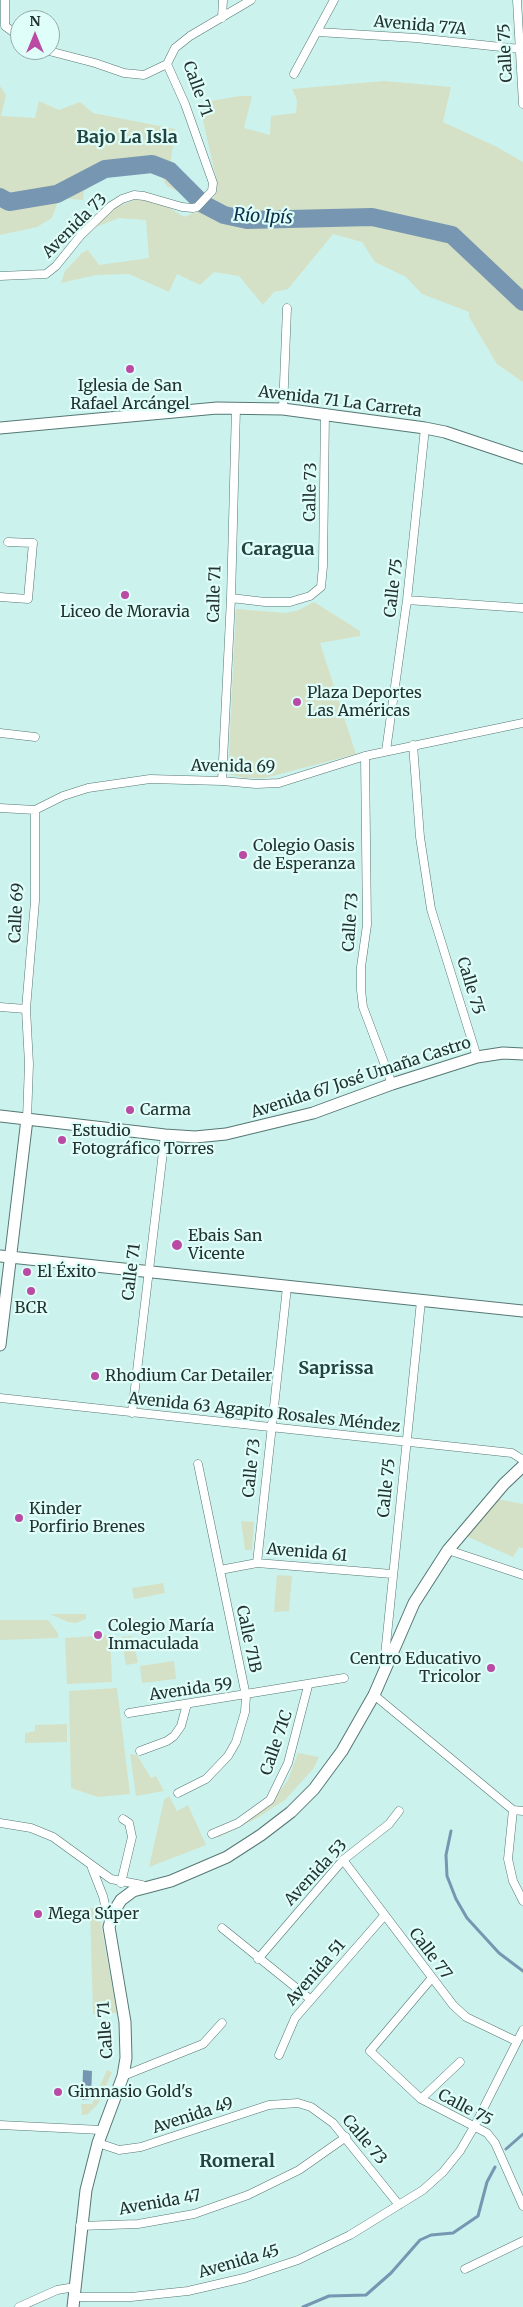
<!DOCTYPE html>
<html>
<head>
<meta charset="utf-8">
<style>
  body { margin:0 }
  #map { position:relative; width:523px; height:2307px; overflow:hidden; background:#ccf2ed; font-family:Merriweather,serif }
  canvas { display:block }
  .north { position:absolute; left:10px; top:10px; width:50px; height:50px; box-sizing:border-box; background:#dffef9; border:1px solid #94aca9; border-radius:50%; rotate:0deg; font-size:14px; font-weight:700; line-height:20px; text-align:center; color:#233230 }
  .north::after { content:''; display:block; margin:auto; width:18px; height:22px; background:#bb4aa5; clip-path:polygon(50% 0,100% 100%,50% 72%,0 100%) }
</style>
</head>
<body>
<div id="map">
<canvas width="523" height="2307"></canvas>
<div class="north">N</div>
</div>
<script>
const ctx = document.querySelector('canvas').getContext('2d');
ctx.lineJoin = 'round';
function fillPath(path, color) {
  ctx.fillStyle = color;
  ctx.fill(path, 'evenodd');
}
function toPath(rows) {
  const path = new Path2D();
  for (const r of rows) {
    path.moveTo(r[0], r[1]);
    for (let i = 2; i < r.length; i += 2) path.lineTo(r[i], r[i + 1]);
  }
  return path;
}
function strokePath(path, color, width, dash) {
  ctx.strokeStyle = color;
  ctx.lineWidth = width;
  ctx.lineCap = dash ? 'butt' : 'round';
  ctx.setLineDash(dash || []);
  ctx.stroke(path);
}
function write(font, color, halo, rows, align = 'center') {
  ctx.font = font + ' Merriweather,serif';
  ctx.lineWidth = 4.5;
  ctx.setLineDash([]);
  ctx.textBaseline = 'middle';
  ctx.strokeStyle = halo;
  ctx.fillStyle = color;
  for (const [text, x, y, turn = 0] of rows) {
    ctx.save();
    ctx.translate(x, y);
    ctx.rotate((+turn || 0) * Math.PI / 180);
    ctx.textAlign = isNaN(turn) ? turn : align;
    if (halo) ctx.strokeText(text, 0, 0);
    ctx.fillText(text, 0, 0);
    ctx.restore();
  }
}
fillPath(toPath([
  [384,81,451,87,443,122,497,147,523,162,523,382,497,364,469,317,469,312,422,294,406,277,375,262,362,242,333,234,288,289,274,292,263,305,239,276,214,272,200,285,177,274,169,292,129,274,96,275,61,283,65,271,82,253,88,250,99,265,149,258,146,220,119,218,96,227,112,209,137,199,161,203,184,217,203,209,215,195,216,178,199,103,240,96,252,96,244,128,270,135,271,116,296,113,297,100,292,89],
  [0,86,6,95,1,116,35,118,39,101,59,110,80,102,93,113,175,129,171,159,179,192,167,186,157,169,127,162,84,191,83,200,59,198,52,218,37,227,0,235],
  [314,602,360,631,360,636,320,643,356,754,265,778,245,778,228,774,236,609,285,613,299,610],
  [498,1499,523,1504,523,1548,519,1547,513,1557,466,1536],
  [241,1521,254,1522,252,1550,245,1550],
  [277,1575,292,1576,289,1611,274,1612],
  [163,1583,165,1593,134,1599,132,1588],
  [50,1614,86,1614,86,1619,76,1623,68,1622],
  [0,1620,48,1620,58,1633,58,1638,0,1640],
  [110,1635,112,1682,67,1684,65,1638],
  [132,1636,138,1663,126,1665,121,1637],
  [174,1661,176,1679,142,1683,140,1666],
  [117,1688,130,1794,98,1797,71,1788,69,1691],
  [67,1724,67,1742,25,1743,25,1733,35,1731,35,1725],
  [298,1753,319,1757,313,1769,285,1800,257,1818,219,1837,215,1837,241,1824,271,1803,288,1780],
  [130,1754,137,1755,151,1778,156,1776,164,1791,136,1796],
  [169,1796,177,1811,188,1805,206,1845,149,1867,164,1800],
  [90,1908,98,1908,117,2013,93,2014],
  [107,2070,112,2072,98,2104,88,2114,82,2115,81,2104,92,2104]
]), '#d5e1c6');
fillPath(toPath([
  [83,2070,92,2071,91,2099,82,2100]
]), '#7796b1');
strokePath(toPath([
  [451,1831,446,1855,447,1876,456,1899,467,1918,499,1953,523,1971],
  [506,2149,523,2134],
  [303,2307,329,2296,366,2295,391,2273,420,2240,431,2235,453,2233,478,2216,487,2182,495,2167]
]), '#7796b1', 3);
strokePath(toPath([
  [0,197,9,202,57,194,105,169,152,164,170,171,203,204,224,215,247,220,372,217,452,235,523,302]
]), '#7796b1', 18);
const street = toPath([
  [5,0,5,26,20,37],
  [517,0,523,104],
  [222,18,223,0],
  [318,32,416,38,520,49],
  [45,50,95,63,124,73,144,75,167,64],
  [167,64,175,48,190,36,251,0],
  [294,74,334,0],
  [0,276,46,274,56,266,81,235,111,206,122,199,134,195,144,196,182,207,193,208,197,207,212,191,213,183,185,104,167,64],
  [283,409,287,308],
  [0,597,28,599,33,543,8,542],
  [231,598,265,602,290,602,310,596,321,587,323,566,325,413],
  [407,600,523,608],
  [0,733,35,737],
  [413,745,420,837,431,909,477,1057],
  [386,751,407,600,425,428],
  [365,756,367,925,361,967,361,990,363,1007,392,1084],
  [222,781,231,598,236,408],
  [0,808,35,810,63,796,88,788,150,779,222,781,256,784,279,783,365,756,523,723],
  [0,1007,26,1009],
  [27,1119,29,1064,26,1009,35,901,35,810],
  [0,1398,512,1453,523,1460],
  [132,1413,165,1135],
  [448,1550,523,1575],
  [257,1563,287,1287],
  [220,1570,257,1563,392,1574],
  [384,1665,421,1301],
  [374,1695,513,1810],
  [129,1713,344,1678],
  [140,1751,167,1741,174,1736,181,1726,187,1704],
  [178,1793,206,1779,228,1756,236,1742,245,1712,246,1696,198,1464],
  [513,1810,508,1859,513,1881,523,1901],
  [513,1810,523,1811],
  [0,1823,31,1828,53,1837,111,1879,142,1885],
  [212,1834,238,1823,270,1800,288,1763,308,1686],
  [343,1860,453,2005,466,2017,516,2041],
  [92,1868,103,1896,109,1922],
  [121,1883,132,1837,129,1823,123,1819],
  [222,1928,310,1999],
  [258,1959,343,1860,389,1824,399,1811],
  [431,1979,370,2051,421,2099,487,2133,495,2143,523,2206],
  [279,2055,295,2018,384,1916],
  [123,2076,203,2044,222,2023],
  [421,2099,460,2062],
  [0,2125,101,2130],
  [98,2143,119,2150,141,2147,269,2105,298,2103,311,2107,333,2123,399,2205],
  [80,2226,138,2224,194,2214,248,2195,299,2170,346,2137],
  [465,2269,523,2241],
  [73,2297,131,2297,188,2291,244,2278,298,2260,350,2235,423,2190,443,2172,460,2151,474,2127,523,2030],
  [19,2307,57,2290,75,2287]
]);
const secondary = toPath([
  [0,428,217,408,283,409,425,428,445,432,523,458],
  [0,1116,165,1135,195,1137,226,1134,313,1113,392,1084,477,1057,503,1053,523,1054],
  [0,1256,523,1311],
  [0,1345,27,1119],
  [73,2307,86,2190,98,2143,123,2076,126,2058,125,2022,109,1927,113,1913,121,1900,133,1891,171,1881,227,1857,261,1835,291,1812,314,1789,342,1751,374,1695,414,1603,448,1550,504,1484,523,1466]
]);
strokePath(street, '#557874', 9);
strokePath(secondary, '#557874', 13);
strokePath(street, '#fff', 8);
strokePath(secondary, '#fff', 11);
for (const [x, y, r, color] of [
  [130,369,5,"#bb4aa5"],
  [125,595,5,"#bb4aa5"],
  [297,702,5,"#bb4aa5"],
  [243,855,5,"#bb4aa5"],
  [130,1110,5,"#bb4aa5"],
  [62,1140,5,"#bb4aa5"],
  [177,1245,6,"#bb4aa5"],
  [27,1272,5,"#bb4aa5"],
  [31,1291,5,"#bb4aa5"],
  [95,1376,5,"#bb4aa5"],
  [19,1518,5,"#bb4aa5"],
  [98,1635,5,"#bb4aa5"],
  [491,1668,5,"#bb4aa5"],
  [38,1914,5,"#bb4aa5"],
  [58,2092,5,"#bb4aa5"]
]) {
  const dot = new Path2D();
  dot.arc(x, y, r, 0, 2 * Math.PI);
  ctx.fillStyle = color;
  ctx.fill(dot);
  strokePath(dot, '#dffef9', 2);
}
write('16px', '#233230', '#dffef9', [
  ["Avenida 77A",420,26,5],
  ["Calle 75",506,53,-93],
  ["Calle 71",197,89,70],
  ["Avenida 73",75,226,-45],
  ["Avenida 71 La Carreta",340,402,7],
  ["Calle 73",311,492,-89],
  ["Calle 75",394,588,-83],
  ["Calle 71",215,594,-88],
  ["Avenida 69",233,767,1],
  ["Calle 69",17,913,-87],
  ["Calle 73",351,922,-86],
  ["Calle 75",470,986,73],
  ["Avenida 67 José Umaña Castro",361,1078,-18],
  ["Calle 71",132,1272,-83],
  ["Avenida 63 Agapito Rosales Méndez",264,1413,6],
  ["Calle 73",252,1468,-84],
  ["Calle 75",387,1488,-84],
  ["Avenida 61",307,1553,5],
  ["Calle 71B",248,1639,78],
  ["Avenida 59",191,1690,-8],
  ["Calle 71C",277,1743,-71],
  ["Avenida 53",316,1873,-47],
  ["Calle 77",430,1954,53],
  ["Avenida 51",316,1973,-49],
  ["Calle 71",106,2030,-94],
  ["Calle 75",465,2108,28],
  ["Avenida 49",193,2116,-18],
  ["Calle 73",364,2140,50],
  ["Avenida 47",160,2203,-10],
  ["Avenida 45",239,2262,-16]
]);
write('16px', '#233230', '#dffef9', [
  ["Iglesia de San",130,386,"center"],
  ["Rafael Arcángel",130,404,"center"],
  ["Liceo de Moravia",125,612,"center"],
  ["Plaza Deportes",307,693],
  ["Las Américas",307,711],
  ["Colegio Oasis",253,846],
  ["de Esperanza",253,864],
  ["Carma",140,1110],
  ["Estudio",72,1131],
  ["Fotográfico Torres",72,1149],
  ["Ebais San",188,1236],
  ["Vicente",188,1254],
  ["El Éxito",37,1272],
  ["BCR",31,1308,"center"],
  ["Rhodium Car Detailer",105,1376],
  ["Kinder",29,1509],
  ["Porfirio Brenes",29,1527],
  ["Colegio María",108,1626],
  ["Inmaculada",108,1644],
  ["Centro Educativo",481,1659,"right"],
  ["Tricolor",481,1677,"right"],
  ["Mega Súper",48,1914],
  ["Gimnasio Gold's",68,2092]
], 'left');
write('bold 18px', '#224440', '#dffef9', [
  ["Bajo La Isla",127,138],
  ["Caragua",278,550],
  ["Saprissa",336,1369],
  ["Romeral",237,2162]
]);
write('italic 18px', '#062d4a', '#dffef9', [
  ["Río Ipís",263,217,3]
]);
</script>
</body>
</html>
